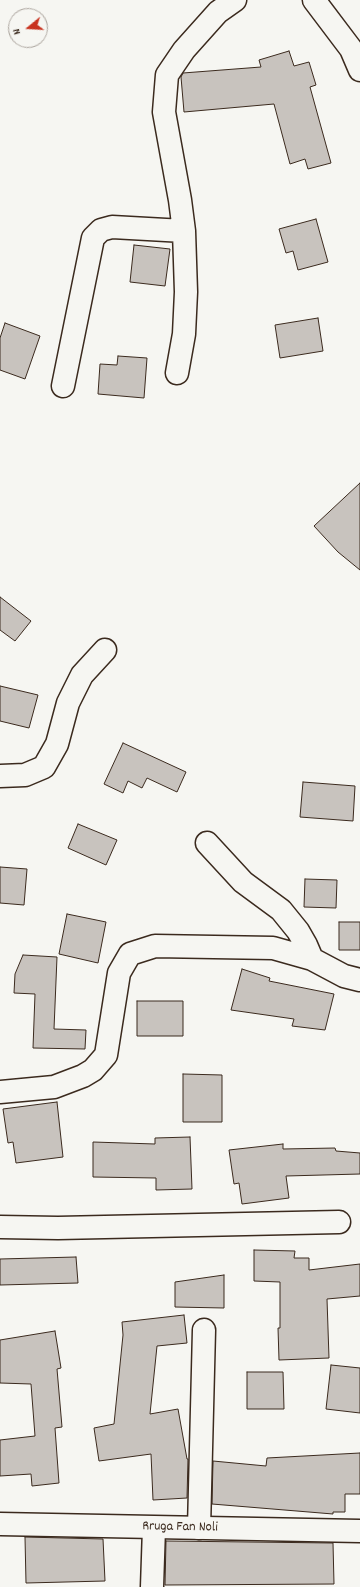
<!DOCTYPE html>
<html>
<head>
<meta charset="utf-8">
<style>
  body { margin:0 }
  #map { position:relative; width:360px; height:1587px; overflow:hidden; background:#f6f6f2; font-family:Dekko,sans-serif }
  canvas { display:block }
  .north { position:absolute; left:8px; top:8px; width:40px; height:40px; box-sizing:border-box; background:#f6f6f2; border:1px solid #aba49d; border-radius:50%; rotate:252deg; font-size:11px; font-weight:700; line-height:16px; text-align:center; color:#3b2a1e }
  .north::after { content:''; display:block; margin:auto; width:14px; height:18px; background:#c8321e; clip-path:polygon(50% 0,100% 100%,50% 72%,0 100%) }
</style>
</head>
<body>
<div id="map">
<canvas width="360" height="1587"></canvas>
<div class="north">N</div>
</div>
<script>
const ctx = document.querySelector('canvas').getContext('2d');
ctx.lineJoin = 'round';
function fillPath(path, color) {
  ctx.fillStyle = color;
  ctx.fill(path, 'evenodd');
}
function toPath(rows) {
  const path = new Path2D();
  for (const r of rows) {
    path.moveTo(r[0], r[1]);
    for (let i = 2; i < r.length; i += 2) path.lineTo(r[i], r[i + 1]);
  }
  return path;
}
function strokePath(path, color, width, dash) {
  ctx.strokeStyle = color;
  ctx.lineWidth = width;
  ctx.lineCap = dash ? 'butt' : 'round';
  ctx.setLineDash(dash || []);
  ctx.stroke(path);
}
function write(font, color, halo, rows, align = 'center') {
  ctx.font = font + ' Dekko,sans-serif';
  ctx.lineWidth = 3;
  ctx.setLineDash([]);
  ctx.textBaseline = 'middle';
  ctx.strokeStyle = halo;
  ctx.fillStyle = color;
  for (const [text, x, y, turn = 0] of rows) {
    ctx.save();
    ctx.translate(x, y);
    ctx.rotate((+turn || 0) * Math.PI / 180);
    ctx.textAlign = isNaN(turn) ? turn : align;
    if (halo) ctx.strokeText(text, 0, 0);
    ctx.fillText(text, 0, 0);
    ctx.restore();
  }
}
const building = toPath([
  [289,51,294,66,309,62,316,85,310,87,331,163,308,169,305,159,290,164,274,104,184,112,181,77,183,73,261,67,259,60,289,51],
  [316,219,328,262,298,270,293,251,286,253,279,229,316,219],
  [134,245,170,249,165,286,130,282,134,245],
  [318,318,323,351,280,358,275,325,318,318],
  [5,323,40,336,25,379,0,370,0,338,5,323],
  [118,356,147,358,144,398,98,394,100,364,117,365,118,356],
  [360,483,360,570,338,552,314,526,360,483],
  [0,597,31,621,15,641,0,630,0,597],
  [0,686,38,695,29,728,0,721,0,686],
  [123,743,186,772,177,792,147,778,142,788,128,781,123,793,104,784,123,743],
  [303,782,355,786,353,821,300,817,303,782],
  [78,824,117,840,106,865,68,848,78,824],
  [0,867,27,869,24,905,0,903,0,867],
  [305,879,337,880,336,908,304,907,305,879],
  [67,914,106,922,98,963,59,954,67,914],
  [339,922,360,922,360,950,339,950,339,922],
  [23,955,57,957,54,1029,86,1030,85,1049,33,1048,35,994,14,993,15,974,23,955],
  [242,969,270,978,269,981,334,994,325,1030,292,1026,294,1019,231,1010,242,969],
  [137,1001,183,1001,183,1036,137,1036,137,1001],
  [183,1074,222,1075,222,1122,183,1122,183,1074],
  [57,1102,63,1157,16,1163,13,1142,8,1143,3,1109,57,1102],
  [190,1137,192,1189,156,1190,156,1178,93,1177,93,1142,155,1144,155,1138,190,1137],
  [283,1144,283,1149,335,1148,336,1151,360,1153,360,1174,286,1176,289,1198,242,1204,239,1183,234,1184,229,1150,283,1144],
  [254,1250,295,1251,294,1258,309,1258,309,1270,360,1264,360,1296,327,1299,329,1358,279,1360,278,1328,280,1328,280,1282,254,1281,254,1250],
  [76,1257,78,1283,0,1285,0,1259,76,1257],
  [224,1275,224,1308,175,1307,175,1282,224,1275],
  [184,1315,187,1343,157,1346,150,1414,178,1409,187,1459,188,1459,187,1498,153,1500,151,1454,99,1461,94,1428,114,1424,123,1335,122,1322,184,1315],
  [55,1331,61,1368,57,1369,62,1427,55,1428,59,1483,32,1486,31,1474,0,1476,0,1440,35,1436,31,1384,0,1383,0,1340,55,1331],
  [331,1365,360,1368,360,1413,326,1409,331,1365],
  [247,1372,283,1372,284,1409,247,1409,247,1372],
  [360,1453,360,1494,345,1494,345,1512,333,1512,333,1514,212,1504,213,1461,266,1466,267,1458,360,1453],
  [25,1537,103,1539,105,1581,26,1583,25,1537],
  [166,1541,333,1543,334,1584,165,1585,166,1541]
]);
fillPath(building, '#c8c3be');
strokePath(building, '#3b2a1e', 1);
const minor = toPath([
  [314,0,351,49,360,70],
  [177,373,184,334,186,292,184,231,180,200,164,112,167,75,184,50,218,12,235,0],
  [63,386,93,238,101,230,112,227,184,231],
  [0,776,25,775,44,767,57,744,68,703,82,675,105,650],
  [207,843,243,882,281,910,298,931,306,945,312,959],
  [0,1092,54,1087,83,1076,93,1070,106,1055,119,973,130,954,155,946,273,948,312,959,344,976,360,980],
  [0,1227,58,1228,339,1222],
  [199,1528,204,1330],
  [152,1587,154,1528]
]);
const major = toPath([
  [0,1524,360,1531]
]);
strokePath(minor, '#3b2a1e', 25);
strokePath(major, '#3b2a1e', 25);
strokePath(minor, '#f6f6f2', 22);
strokePath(major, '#f6f6f2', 22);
write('14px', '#3b2a1e', '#f6f6f2', [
  ["Rruga Fan Noli",180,1528,1]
]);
</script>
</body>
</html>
